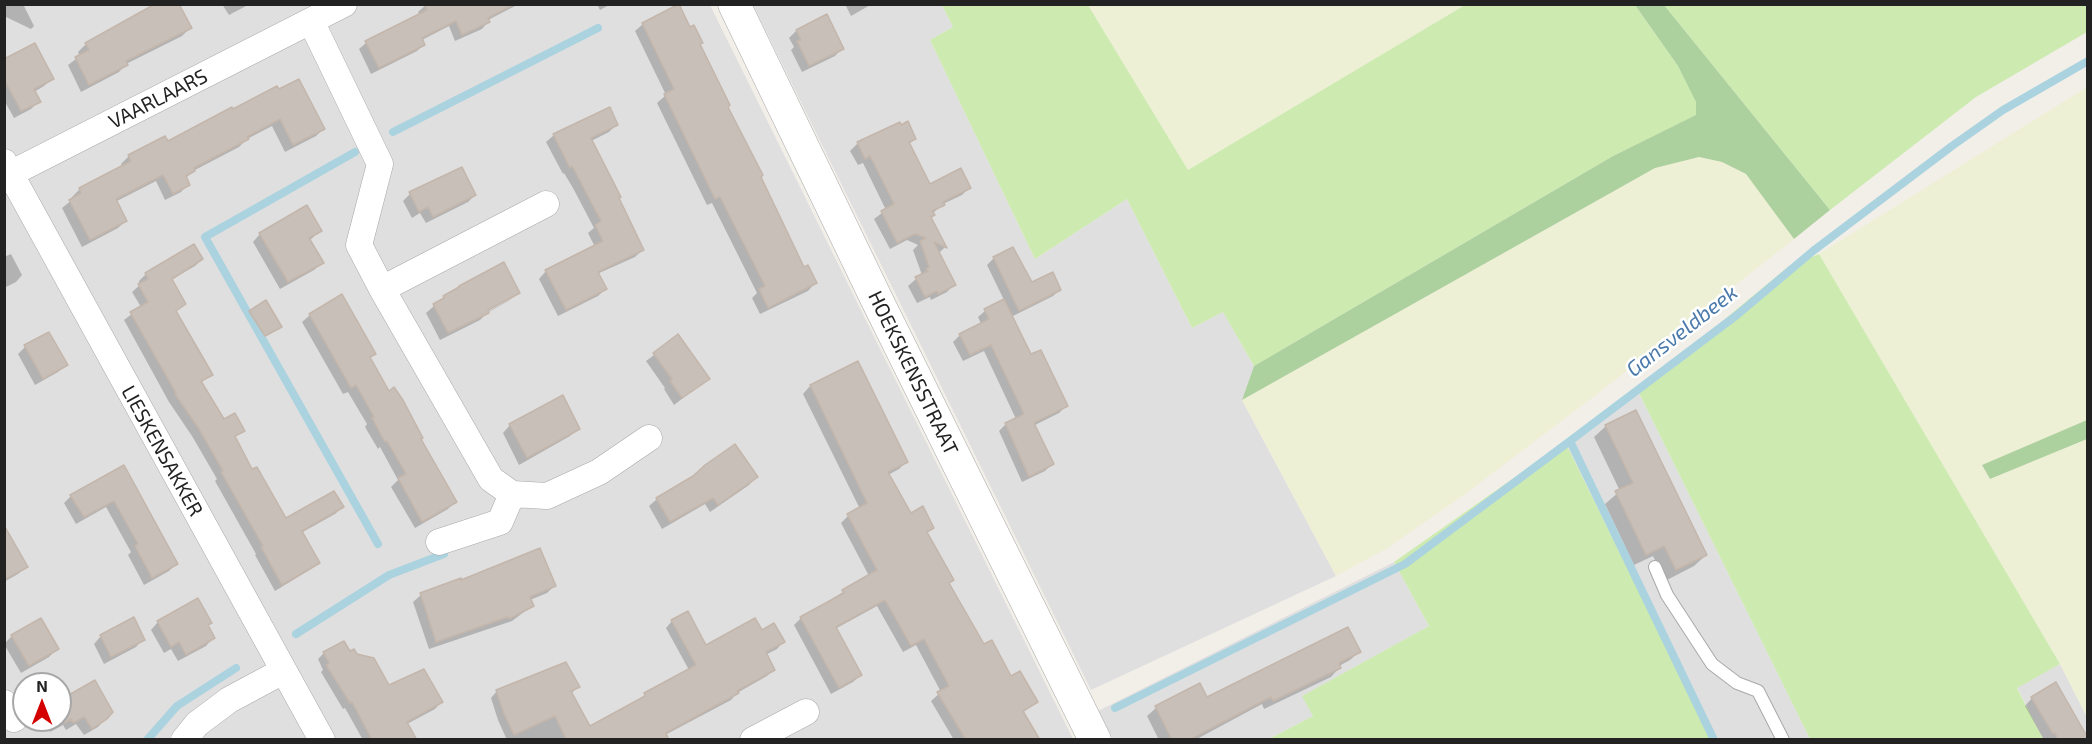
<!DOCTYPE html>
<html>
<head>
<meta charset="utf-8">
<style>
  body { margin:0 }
  #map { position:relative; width:2092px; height:744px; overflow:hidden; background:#f2efe9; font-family:"Exo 2",sans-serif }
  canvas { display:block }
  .frame { position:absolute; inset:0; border:6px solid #222; pointer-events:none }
  .north { position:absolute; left:12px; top:672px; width:60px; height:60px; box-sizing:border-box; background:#fff; border:2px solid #a7a7a7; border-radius:50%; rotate:0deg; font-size:16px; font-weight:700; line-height:24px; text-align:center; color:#222 }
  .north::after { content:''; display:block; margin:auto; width:21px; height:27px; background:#d40000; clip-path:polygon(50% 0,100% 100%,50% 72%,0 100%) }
</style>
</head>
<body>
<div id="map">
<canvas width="2092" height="744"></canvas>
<div class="frame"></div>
<div class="north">N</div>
</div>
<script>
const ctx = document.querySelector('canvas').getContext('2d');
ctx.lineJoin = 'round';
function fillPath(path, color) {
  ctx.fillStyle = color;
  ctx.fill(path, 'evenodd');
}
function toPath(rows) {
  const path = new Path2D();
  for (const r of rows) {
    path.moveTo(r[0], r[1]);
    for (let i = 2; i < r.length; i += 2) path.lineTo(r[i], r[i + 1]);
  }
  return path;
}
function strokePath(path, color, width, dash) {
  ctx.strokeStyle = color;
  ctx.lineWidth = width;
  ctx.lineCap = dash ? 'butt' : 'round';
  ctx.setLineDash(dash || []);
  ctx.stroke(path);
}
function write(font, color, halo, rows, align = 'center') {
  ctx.font = font + ' "Exo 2",sans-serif';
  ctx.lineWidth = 5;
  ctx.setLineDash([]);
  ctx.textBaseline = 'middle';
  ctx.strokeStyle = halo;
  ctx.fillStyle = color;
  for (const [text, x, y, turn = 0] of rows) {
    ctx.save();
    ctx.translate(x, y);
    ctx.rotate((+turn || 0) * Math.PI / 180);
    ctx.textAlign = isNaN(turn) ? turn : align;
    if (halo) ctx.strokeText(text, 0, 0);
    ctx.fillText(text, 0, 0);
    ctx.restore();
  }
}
fillPath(toPath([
  [4,5,710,5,1073,739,5,739],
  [24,684,60,684,60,720,24,720],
  [753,5,942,5,953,27,930,40,1035,259,1127,199,1192,328,1223,312,1254,366,1242,400,1336,576,1091,690],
  [1638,391,1810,739,1712,739,1565,442],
  [1394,562,1429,626,1303,696,1313,716,1269,739,1113,739,1098,711],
  [2060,664,2087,717,2087,739,2043,739,2017,687]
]), '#e0dfdf');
fillPath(toPath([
  [1088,5,1465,5,1188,170],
  [2087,87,2087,420,1982,465,1990,479,2087,439,2087,717,2060,664,1819,254],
  [1699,157,1722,162,1746,174,1794,239,1596,395,1461,497,1386,549,1336,576,1242,400,1655,168]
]), '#eef0d5');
fillPath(toPath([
  [942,5,1088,5,1188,170,1465,5,1635,5,1678,66,1697,102,1697,115,1613,156,1254,366,1223,312,1192,328,1127,199,1035,259,930,40,953,27],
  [1664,5,2087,5,2087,32,1976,97,1830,210],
  [1819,254,2060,664,2017,688,2043,739,1810,739,1638,391,1789,266],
  [1565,442,1712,739,1269,739,1313,716,1302,696,1429,626,1394,562]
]), '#cdebb0');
fillPath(toPath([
  [1635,5,1664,5,1830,210,1794,239,1746,174,1722,162,1699,157,1655,168,1242,400,1254,366,1613,156,1696,115,1696,102,1678,66],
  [2087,420,2087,439,1990,479,1982,465]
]), '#add19e');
fillPath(toPath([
  [4,4,23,4,34,26,31,29,4,16],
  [222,4,250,4,229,15],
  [427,4,519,4,488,20,488,22,482,29,455,41,449,26,422,40,424,44,417,51,371,74,359,49,366,43,420,16,418,12],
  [597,4,611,4,600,10],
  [845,4,872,4,851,16],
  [826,16,842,48,835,56,802,72,791,50,794,47,789,38,796,31],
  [643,24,698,45,804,269,815,283,808,291,760,314,752,298,757,293,712,203,707,205,657,103,666,95,635,31],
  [190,28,182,36,126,64,119,72,81,92,68,65,80,56,78,52,86,44],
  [4,61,52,79,44,86,34,92,39,101,31,109,14,118,4,100],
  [276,88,323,129,316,136,285,152,272,126,247,139,239,147,193,171,185,179,188,184,181,192,165,200,156,181,115,202,125,221,118,228,82,247,62,208,73,199,72,197,80,189,123,167,121,164,129,156,164,138,167,143],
  [617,124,609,132,591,141,643,249,635,257,597,274,605,289,598,296,558,316,539,279,546,271,595,247,588,233,594,228,573,188,564,173,563,174,546,142,554,135],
  [915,139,909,144,929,187,969,188,962,195,943,204,932,214,933,215,930,218,945,247,938,254,954,284,947,292,931,300,930,297,917,303,908,286,916,279,922,275,913,250,918,245,907,240,890,249,874,219,886,210,863,163,858,165,850,151,858,143],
  [410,194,475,195,468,202,426,223,420,213,412,218,403,201],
  [320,231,309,241,322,263,314,270,280,289,253,242,260,234],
  [1012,249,1031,284,1059,290,1053,296,1011,317,1031,356,1066,406,1059,413,1033,426,1052,464,1045,471,1022,482,999,431,1006,424,1016,419,984,351,963,361,953,342,960,335,981,324,978,317,985,311,1004,300,987,265,993,259],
  [11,254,22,275,16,282,4,288,4,257],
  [202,259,195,266,171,280,184,303,175,312,211,374,201,383,223,421,243,430,234,438,252,471,285,520,342,507,335,514,301,533,318,562,311,569,275,591,255,555,256,554,215,481,217,479,192,436,169,402,124,320,141,307,132,292,140,285,139,281,146,274],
  [518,292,510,300,487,313,480,320,440,340,426,313,444,297],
  [511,296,511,299,482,315,481,312],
  [250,312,276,330,261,339,247,315],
  [310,315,374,354,369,359,455,501,448,509,415,528,391,487,398,480,380,447,378,449,365,427,367,424,348,392,343,394,302,322],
  [678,337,708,379,674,405,664,389,665,388,646,361],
  [25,347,66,365,58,372,35,385,18,354],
  [858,363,906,462,899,469,888,475,910,515,933,527,926,534,948,584,983,646,1011,678,1037,702,1022,713,1038,740,954,740,931,701,941,692,916,645,903,652,877,606,835,629,860,675,853,682,831,694,794,625,801,618,869,576,841,523,848,516,860,509,803,394,810,386],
  [510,425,578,429,570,436,519,465,503,433],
  [1606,426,1706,555,1694,566,1665,581,1653,556,1634,565,1605,504,1620,491,1594,437],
  [123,467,177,563,169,571,144,585,128,555,131,552,106,507,76,524,64,503,71,496],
  [756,477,749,485,710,512,705,504,662,529,649,506,657,499],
  [4,544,26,567,18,574,4,582],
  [554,586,547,593,530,600,532,606,512,621,429,649,413,602,421,595],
  [672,621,705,647,761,632,783,642,777,649,765,655,773,669,767,676,737,693,731,700,665,735,662,740,507,740,498,720,491,698,497,691,578,686,571,694,590,728,689,670,666,628],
  [158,622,207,626,213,638,206,646,178,661,171,649,164,653,151,630],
  [12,636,57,649,49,657,21,673,4,644],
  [101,636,143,639,136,647,104,664,94,644],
  [1359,652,1350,660,1339,666,1339,668,1331,677,1264,709,1262,704,1195,740,1159,740,1147,716,1156,708,1199,685,1206,699],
  [324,653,349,653,389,687,441,702,435,709,407,724,415,740,363,740,345,708,343,709,321,672,323,670,318,659],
  [2032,698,2087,740,2044,740,2025,706],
  [60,702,106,718,98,727,84,735,76,724,66,730,63,725,50,732,43,720,60,720]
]), '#0003');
strokePath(toPath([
  [393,132,598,28],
  [355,152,205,237,378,544],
  [296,634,389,575,444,554],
  [1115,708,1405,564,1570,441],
  [147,740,177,706,236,668],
  [1714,740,1570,441,1737,315,1813,251,1952,146,2003,110,2088,61]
]), '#aad3df', 8);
const building = toPath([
  [155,4,179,4,192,28,126,61,128,65,89,85,75,57,89,50,85,43,155,4],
  [424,4,515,4,488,18,490,22,462,35,456,21,422,38,425,45,379,68,365,41,427,10,424,4],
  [679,4,690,27,694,25,703,43,700,44,730,105,728,107,763,175,761,177,804,267,808,265,817,283,768,308,759,289,765,286,720,197,715,199,664,94,674,89,642,23,679,4],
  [827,14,844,49,809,66,797,41,801,40,796,30,827,14],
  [35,43,54,79,34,89,41,102,21,111,4,79,4,59,35,43],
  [299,79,325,129,293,145,280,119,247,137,249,139,194,168,195,171,186,176,190,185,173,194,163,175,116,199,127,221,90,240,69,200,81,193,79,188,131,161,128,155,165,136,168,141,232,107,233,109,277,86,279,89,299,79],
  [610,107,618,125,591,138,621,197,619,198,644,250,598,272,607,289,566,310,545,270,603,241,595,225,601,221,580,181,572,166,570,168,553,134,610,107],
  [908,121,916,139,909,142,930,184,961,168,971,188,943,202,945,205,932,211,935,215,931,217,947,248,934,242,956,285,938,294,937,291,925,297,915,277,928,271,926,269,929,267,920,241,926,238,915,234,897,243,881,211,894,204,870,156,865,159,857,142,900,122,901,125,908,121],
  [462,167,476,195,433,217,428,207,419,212,409,192,462,167],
  [307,205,322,231,309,238,324,263,288,282,259,233,307,205],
  [194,244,203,259,172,279,186,304,176,311,213,375,201,381,224,419,235,413,245,431,235,436,252,469,257,467,286,518,334,491,344,507,302,531,320,563,282,585,261,547,263,546,221,472,223,471,199,429,175,394,176,393,130,312,148,302,138,284,148,279,145,273,194,244],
  [1013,247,1032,282,1053,272,1061,290,1019,311,993,257,1013,247],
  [504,262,520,293,488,310,489,313,448,333,433,304,444,298,443,296,459,287,459,286,504,262],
  [342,294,376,354,370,357,389,391,394,387,403,400,423,438,421,439,457,502,422,522,398,478,406,474,387,441,385,442,372,418,374,417,356,385,351,388,309,314,342,294],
  [1004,299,1031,354,1041,350,1068,406,1034,423,1054,464,1029,477,1005,423,1024,414,991,345,970,355,959,334,989,319,984,309,1004,299],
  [266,300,282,327,265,336,249,311,266,300],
  [49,332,68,365,43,379,24,345,49,332],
  [678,334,710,379,682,398,670,381,672,379,653,353,678,334],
  [858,361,908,462,888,472,911,513,923,506,934,528,927,532,954,580,949,583,984,644,992,640,1011,676,1020,671,1038,702,1023,711,1040,740,966,740,937,692,949,686,924,639,911,646,885,600,836,627,862,675,839,688,800,617,844,593,842,590,877,570,847,514,867,503,810,385,858,361],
  [563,395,580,429,527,458,509,424,563,395],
  [1636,410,1707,555,1676,570,1664,546,1646,555,1615,491,1633,483,1605,425,1636,410],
  [735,444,758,477,718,505,713,498,670,522,656,498,693,476,705,465,735,444],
  [124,465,178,564,152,578,135,546,138,544,114,501,84,517,70,495,124,465],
  [4,525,28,567,4,580,4,525],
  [540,548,556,586,530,597,534,606,509,619,508,617,436,642,420,593,461,578,461,580,540,548],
  [198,598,212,623,208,625,215,638,186,655,179,642,171,647,157,621,198,598],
  [688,611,706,645,755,618,762,630,774,623,785,642,766,652,775,670,737,691,739,693,666,733,669,740,565,740,566,739,555,716,514,735,504,714,496,690,566,662,580,687,571,691,590,726,645,696,644,693,696,665,671,620,688,611],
  [134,617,145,640,111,657,100,635,134,617],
  [41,618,59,649,29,666,11,635,41,618],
  [1348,627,1361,652,1339,663,1341,668,1273,701,1271,697,1189,740,1172,740,1155,706,1200,683,1207,697,1348,627],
  [344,641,350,651,354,649,357,654,374,658,389,685,424,669,443,702,407,722,417,740,372,740,352,702,350,703,326,665,329,663,323,652,344,641],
  [95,680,113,712,107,719,92,729,84,717,73,723,71,719,60,725,60,700,95,680],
  [2056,682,2088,738,2088,740,2058,740,2055,733,2053,734,2031,697,2056,682]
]);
fillPath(building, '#c7bfb8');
strokePath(building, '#c4b6ab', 1.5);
const service = toPath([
  [1655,567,1667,595,1712,664,1737,683,1758,691,1783,740]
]);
const minor = toPath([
  [311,21,380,164,359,245,382,289,491,479,512,494,547,496,599,472,649,438],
  [4,162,322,740],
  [4,177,344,4],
  [382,289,546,204],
  [439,542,500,522,512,494],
  [4,703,14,719],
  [184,740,197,724,229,700,283,671],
  [753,740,806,712]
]);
const tertiary = toPath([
  [734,4,876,298,1095,740]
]);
strokePath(service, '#a9a9a9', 14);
strokePath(minor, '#a9a9a9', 27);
strokePath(tertiary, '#a9a9a9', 33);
strokePath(service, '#fff', 12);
strokePath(minor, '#fff', 26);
strokePath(tertiary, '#fff', 32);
write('20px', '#222', '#fff', [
  ["VAARLAARS",158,99,-27],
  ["HOEKSKENSSTRAAT",913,373,64],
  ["LIESKENSAKKER",162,451,61]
]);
write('italic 21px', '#4a7aab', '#fff', [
  ["Gansveldbeek",1682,331,-38]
]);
</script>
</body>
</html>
